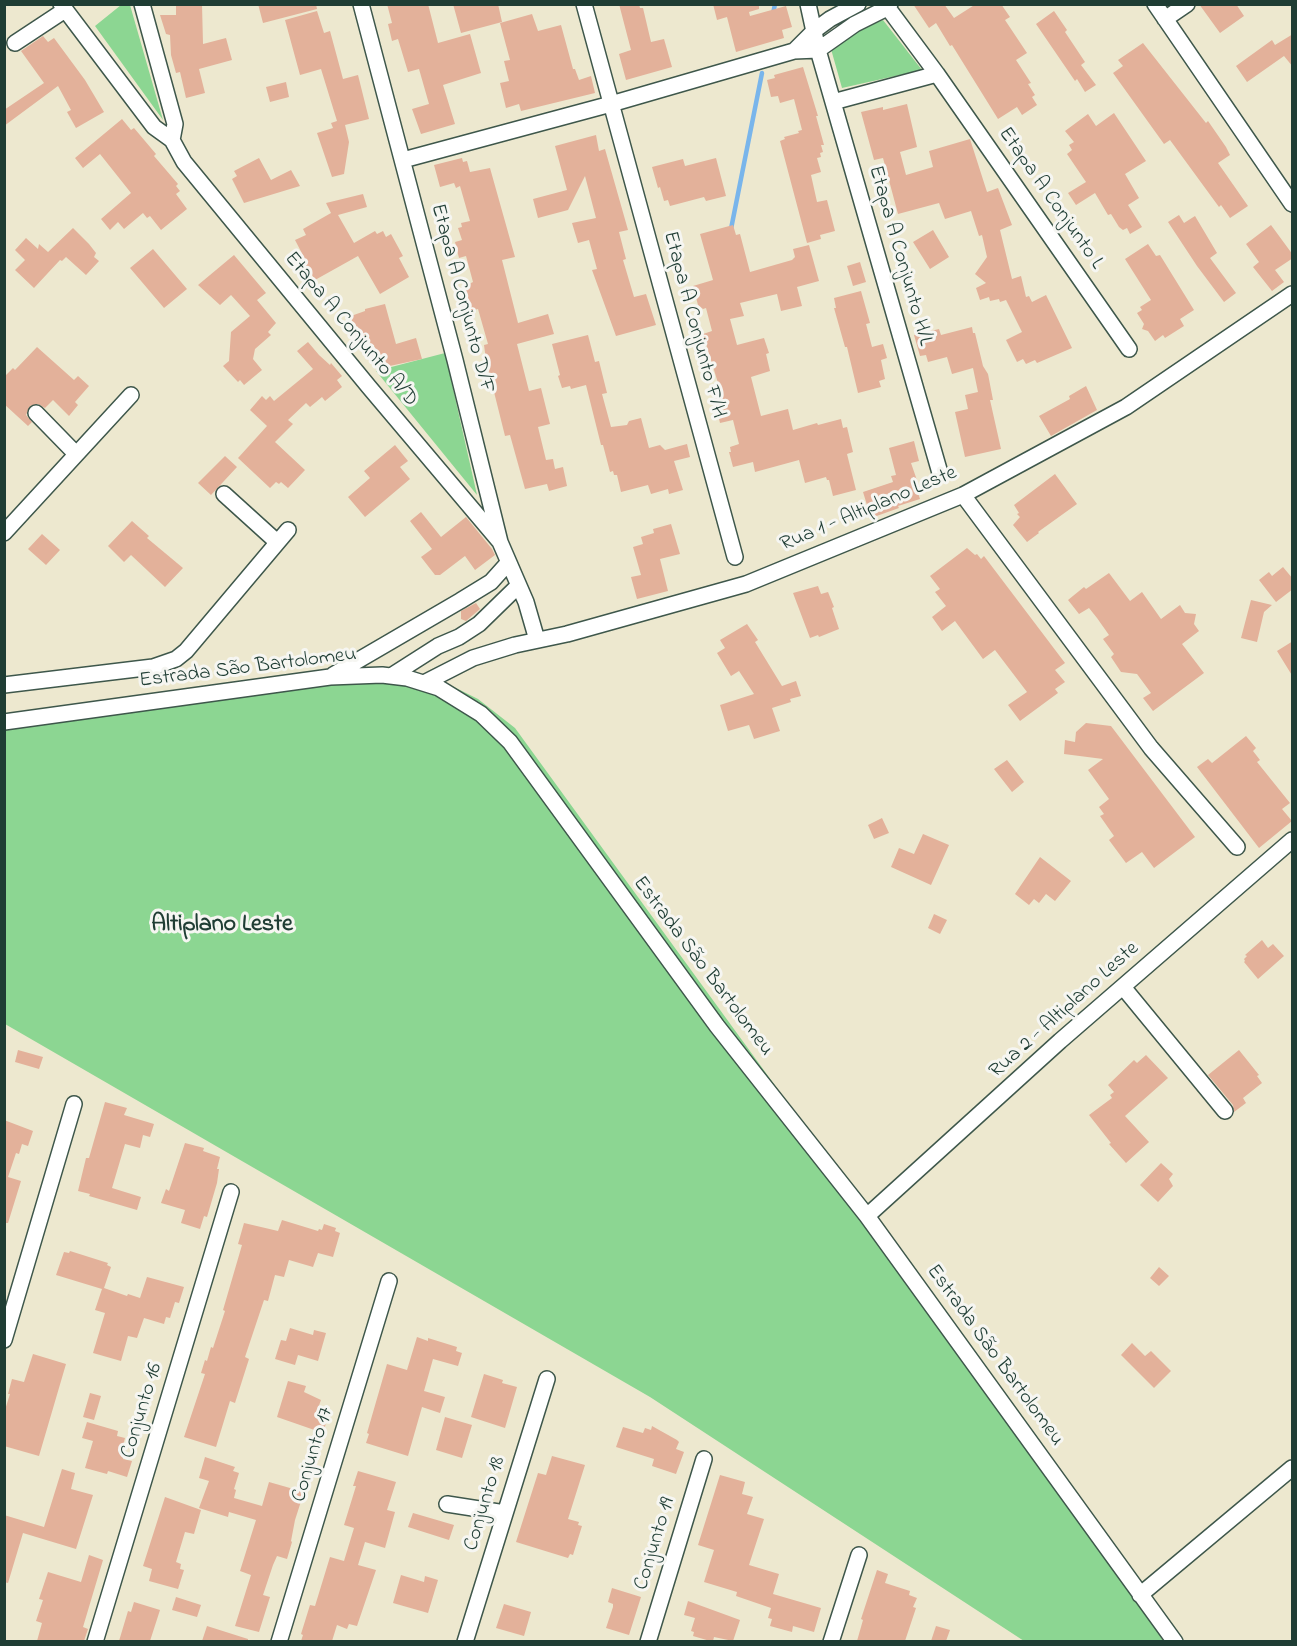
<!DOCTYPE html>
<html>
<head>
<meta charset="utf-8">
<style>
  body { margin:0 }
  #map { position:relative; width:1297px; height:1646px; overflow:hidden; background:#ede8cf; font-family:"Indie Flower",sans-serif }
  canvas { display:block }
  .frame { position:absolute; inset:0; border:6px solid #1f3d34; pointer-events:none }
</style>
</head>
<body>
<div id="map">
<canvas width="1297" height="1646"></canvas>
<div class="frame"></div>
</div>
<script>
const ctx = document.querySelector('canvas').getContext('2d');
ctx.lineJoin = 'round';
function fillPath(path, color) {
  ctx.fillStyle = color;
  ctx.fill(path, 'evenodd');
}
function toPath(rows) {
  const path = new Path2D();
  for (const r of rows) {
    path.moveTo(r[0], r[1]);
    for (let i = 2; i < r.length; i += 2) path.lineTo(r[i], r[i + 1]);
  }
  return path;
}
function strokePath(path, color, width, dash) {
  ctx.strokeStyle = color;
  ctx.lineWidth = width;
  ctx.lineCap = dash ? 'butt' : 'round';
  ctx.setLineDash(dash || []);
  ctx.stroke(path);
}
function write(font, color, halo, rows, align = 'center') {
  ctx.font = font + ' "Indie Flower",sans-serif';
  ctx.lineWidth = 6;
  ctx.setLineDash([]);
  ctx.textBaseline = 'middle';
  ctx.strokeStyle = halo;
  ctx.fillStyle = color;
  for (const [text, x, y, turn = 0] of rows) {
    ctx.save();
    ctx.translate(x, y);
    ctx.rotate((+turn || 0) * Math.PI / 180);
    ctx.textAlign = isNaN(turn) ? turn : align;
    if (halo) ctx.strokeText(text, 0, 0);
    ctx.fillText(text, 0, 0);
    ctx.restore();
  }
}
fillPath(toPath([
  [121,5,130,5,163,120,95,26],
  [883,20,922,70,842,88,829,42],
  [445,353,477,495,376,371],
  [379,671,423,676,452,686,478,699,515,728,867,1212,1137,1596,1163,1641,1024,1641,650,1397,5,1024,5,719]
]), '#8cd692');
strokePath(toPath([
  [773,14,775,4],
  [731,229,762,73]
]), '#79b5eb', 4.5);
fillPath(toPath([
  [176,4,202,4,203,44,226,38,232,60,199,69,205,93,186,98,180,72,176,73,171,55,170,35,166,34,160,15,176,15],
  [258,4,316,4,317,9,263,23],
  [387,4,428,4,438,43,470,34,481,73,443,85,455,124,421,134,412,109,429,104,419,69,408,72,398,39,392,41,388,24,392,23],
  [453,4,498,4,502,22,461,33],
  [619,4,639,4,640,8,643,8,651,42,664,39,672,67,626,80,619,54,631,50],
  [713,4,759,4,759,9,749,12,750,16,786,6,792,27,782,30,784,38,736,52,727,17,717,20],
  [913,4,944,4,954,18,976,4,1001,4,1010,17,1005,20,1027,53,1016,60,1031,83,1028,84,1035,95,1032,97,1037,105,1022,115,1017,107,998,119,952,45,950,46,936,23,929,28],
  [1199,4,1236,4,1244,16,1220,33],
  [317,11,324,33,330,31,343,79,358,75,369,119,345,125,349,142,344,174,332,177,317,133,333,128,331,123,337,121,321,69,300,75,285,20],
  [1054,11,1067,30,1065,32,1085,62,1081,65,1096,85,1085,92,1077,79,1075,81,1036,24],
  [532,14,538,31,561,25,573,69,575,69,579,80,591,76,595,93,521,111,519,104,506,108,500,83,509,81,504,61,510,60,500,23],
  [1293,34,1293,67,1284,56,1247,82,1236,66,1272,40,1275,45],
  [43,36,48,42,54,38,85,80,104,112,76,128,67,112,71,110,58,86,4,126,4,110,44,83,21,51],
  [1143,43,1206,123,1208,121,1226,147,1230,155,1218,163,1248,206,1230,218,1221,205,1219,207,1170,140,1164,144,1113,73,1123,66,1118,60],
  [803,67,818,116,816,116,824,145,821,145,823,152,820,153,821,157,817,158,821,172,811,175,817,202,827,200,835,231,820,235,821,239,807,243,780,141,785,139,784,137,799,133,798,131,802,130,794,99,780,103,778,96,771,97,767,80,775,78,774,75],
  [286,82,289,97,270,102,266,87],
  [907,104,917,147,900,152,906,175,933,167,929,151,970,139,987,192,998,188,1012,225,1000,230,1012,279,1021,276,1026,297,1029,296,1032,302,1046,295,1072,348,1037,363,1035,360,1026,364,1023,359,1017,362,1006,340,1022,332,1006,300,1000,302,999,299,990,301,989,297,980,300,976,288,986,283,975,274,987,257,982,235,979,236,971,211,945,219,939,203,898,214,883,158,874,160,861,112,883,107,883,110],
  [1114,113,1146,161,1125,174,1139,198,1128,205,1142,227,1130,234,1127,228,1123,230,1119,227,1111,214,1108,215,1095,193,1076,205,1068,193,1086,182,1067,154,1072,150,1069,145,1074,142,1065,131,1088,114,1096,126],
  [122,119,131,130,134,128,156,154,154,156,178,184,176,186,180,191,176,194,187,209,161,230,150,216,147,218,143,213,124,229,118,222,110,230,101,219,131,193,100,154,83,168,75,158],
  [596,135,599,151,605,149,628,230,619,232,626,259,623,260,634,297,646,294,656,325,616,336,592,270,597,269,589,240,578,243,572,223,596,218,585,176,568,210,538,218,533,199,567,190,555,146],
  [259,158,271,180,291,170,300,186,244,203,232,179,237,176,234,171],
  [462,158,463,162,467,161,470,172,490,168,515,257,502,260,518,323,548,314,554,334,517,344,529,391,541,388,550,424,538,427,546,460,553,459,555,469,563,467,567,486,549,491,547,484,525,489,510,435,505,436,486,360,484,345,488,344,478,309,471,311,465,289,470,288,469,284,473,282,466,256,459,258,455,242,462,240,458,228,462,227,461,223,470,221,460,186,456,188,454,183,440,187,434,165],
  [716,158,726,196,706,201,704,197,670,206,668,200,664,201,660,187,658,188,652,167,683,159,685,166],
  [363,194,367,207,338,215,354,243,375,231,377,234,383,231,386,237,391,234,403,256,399,258,409,277,380,294,358,256,315,280,312,275,307,274,304,269,306,261,295,240,306,235,303,229,331,213,326,203],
  [1179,215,1184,223,1195,216,1217,253,1210,258,1236,293,1224,302,1197,266,1168,222],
  [733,225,736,235,740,234,750,272,792,260,795,257,793,249,809,245,819,281,797,287,802,306,781,311,777,294,740,303,744,316,730,319,737,345,764,338,769,353,766,354,770,371,751,377,761,416,788,409,793,430,817,423,818,425,841,419,843,428,847,427,853,452,847,454,856,490,833,496,829,480,827,480,826,477,805,483,799,460,755,472,753,462,733,467,729,452,731,452,730,447,739,444,733,420,720,423,714,398,722,396,703,334,712,331,706,308,703,309,698,305,693,286,713,280,700,234],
  [1271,225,1293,255,1293,258,1275,270,1284,282,1272,291,1253,267,1259,262,1246,244],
  [73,228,89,244,96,253,94,257,99,261,86,275,66,257,62,261,60,260,34,288,15,270,25,260,15,250,26,238,38,249,39,244,48,252],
  [933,230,949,257,930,269,913,242],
  [1148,244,1156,256,1160,255,1194,310,1180,319,1184,326,1165,338,1163,335,1155,341,1148,331,1142,329,1144,324,1137,313,1142,310,1140,307,1151,300,1125,259],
  [153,249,187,289,164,308,130,268],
  [234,255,266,293,257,300,276,323,268,332,271,335,255,349,253,359,262,370,244,385,240,380,238,382,223,366,229,361,231,332,250,316,231,295,220,305,198,285],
  [860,262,866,282,853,286,847,266],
  [861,291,870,323,866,324,872,347,883,344,887,358,881,360,885,379,879,381,881,387,858,393,847,347,845,347,834,308,836,308,834,298],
  [385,304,396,344,416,338,422,359,385,367,383,357,377,358,374,345,371,345,368,335,360,336,358,330,354,331,351,316,365,311,365,309],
  [972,327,973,333,975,333,983,366,988,374,993,400,990,400,1001,449,965,457,955,412,968,409,965,395,978,392,973,368,952,374,947,357,928,362,926,355,920,356,914,335,939,329,941,335],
  [588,335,595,362,599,361,607,393,602,394,611,427,627,425,629,421,641,418,649,448,660,445,665,450,687,444,690,457,674,461,683,490,669,494,668,489,651,494,648,485,621,492,617,475,614,475,613,471,610,472,603,445,601,445,586,385,571,389,570,386,562,388,558,376,560,375,552,344],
  [308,342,319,355,330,365,331,363,342,376,337,380,342,387,325,401,322,397,310,407,306,403,288,420,293,424,275,442,305,470,288,488,281,482,279,484,276,482,270,488,238,458,267,426,250,410,262,396,266,400,270,396,274,401,313,369,297,351],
  [37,347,74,380,78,376,89,386,75,402,78,405,69,416,53,400,45,408,38,404,30,406,26,415,32,422,28,426,4,404,4,377,13,368,15,370],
  [1086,386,1097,410,1051,436,1039,416,1070,399,1069,396],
  [914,441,919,461,911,463,920,489,917,490,920,499,898,506,899,508,871,518,863,492,893,482,891,476,896,475,889,448],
  [395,445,408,461,400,467,410,479,365,517,348,497,370,478,364,471],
  [225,456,237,467,211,495,198,483],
  [1055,474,1077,504,1038,532,1039,533,1027,542,1013,525,1020,517,1017,514,1019,513,1014,505],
  [421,512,441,537,466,517,492,549,495,555,475,570,465,556,440,575,435,575,421,557,432,549,410,521],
  [132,521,149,536,147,538,183,568,165,587,131,555,124,562,108,546],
  [671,524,680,554,660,559,668,591,637,599,631,577,641,575,633,547,643,544,641,537,654,533,653,529],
  [42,534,60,550,46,565,28,549],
  [967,548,975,555,977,554,981,559,984,556,1065,663,1055,670,1065,682,1055,689,1058,693,1020,721,1008,705,1027,692,995,650,983,659,955,621,942,631,932,617,946,606,935,592,940,589,930,576],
  [1283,567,1293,579,1293,589,1276,602,1259,580,1269,572,1272,576],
  [1109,573,1130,601,1142,592,1161,619,1180,605,1185,613,1196,614,1194,624,1199,631,1182,644,1204,673,1153,711,1143,698,1151,693,1137,674,1121,672,1111,657,1114,654,1103,639,1109,635,1097,618,1089,608,1079,614,1068,600,1084,587,1086,589],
  [818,586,821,594,828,592,834,607,832,608,839,629,819,637,818,635,810,638,793,593],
  [1251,600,1272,605,1264,612,1257,642,1241,638],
  [476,603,480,609,466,621,461,619,461,611],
  [747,624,758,640,755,642,782,686,796,681,801,696,790,699,791,702,772,708,780,731,754,739,749,725,728,731,720,705,754,694,739,671,731,676,717,653,725,648,720,640],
  [1293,641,1293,677,1277,651],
  [1086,723,1111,726,1195,837,1154,868,1142,852,1126,863,1109,840,1114,836,1100,816,1104,814,1099,807,1109,799,1088,770,1103,759,1064,754,1065,740,1075,742,1076,732],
  [1246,736,1256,748,1253,751,1260,760,1257,762,1290,803,1282,809,1292,821,1259,848,1197,767,1208,759,1212,763],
  [1007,760,1024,782,1012,792,994,769],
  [882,818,889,833,874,839,868,825],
  [923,834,949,845,931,885,891,867,899,848,914,854],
  [1040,857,1071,881,1055,901,1046,894,1039,903,1034,899,1029,905,1015,894],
  [934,914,947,920,940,934,928,928],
  [1262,940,1268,948,1273,944,1284,956,1258,979,1244,962,1245,961,1244,959,1247,956,1245,955],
  [18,1050,43,1057,39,1069,15,1062],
  [1239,1050,1259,1075,1257,1076,1262,1083,1243,1098,1246,1103,1234,1112,1233,1105,1208,1075],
  [1146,1055,1168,1078,1125,1116,1149,1142,1126,1163,1109,1144,1111,1143,1089,1115,1112,1098,1110,1095,1114,1092,1108,1085,1134,1060,1137,1063],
  [105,1102,127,1108,124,1115,154,1124,150,1137,143,1135,140,1148,125,1144,112,1188,141,1197,137,1210,89,1196,90,1194,78,1191,86,1158,89,1158],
  [4,1120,33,1131,28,1146,22,1144,19,1154,16,1153,8,1177,21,1181,8,1223,4,1223],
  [185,1143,204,1148,203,1151,220,1157,217,1169,219,1169,217,1183,207,1217,204,1216,200,1229,181,1223,185,1210,161,1203,166,1189,169,1191],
  [1161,1163,1173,1174,1169,1179,1173,1186,1158,1202,1140,1185],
  [282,1220,318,1231,319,1229,322,1230,324,1224,336,1228,335,1231,340,1233,333,1257,318,1253,313,1267,289,1260,284,1277,275,1275,268,1301,264,1300,245,1357,249,1359,235,1403,230,1401,216,1447,184,1437,205,1374,201,1373,205,1360,207,1361,211,1347,213,1348,225,1311,223,1310,242,1245,238,1244,244,1223,278,1231],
  [70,1251,108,1263,107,1265,111,1267,104,1288,127,1296,128,1294,140,1298,147,1277,184,1287,179,1303,175,1302,170,1318,166,1317,164,1324,144,1318,137,1338,128,1336,121,1361,93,1353,105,1313,95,1310,102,1289,56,1275,64,1252,69,1253],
  [1159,1267,1169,1276,1159,1286,1150,1278],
  [290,1328,313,1335,314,1330,326,1333,318,1361,298,1355,295,1365,275,1359,281,1340,286,1341],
  [417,1337,428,1341,428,1338,457,1347,456,1351,462,1353,458,1366,433,1359,424,1391,445,1397,440,1413,422,1407,408,1456,366,1443,369,1434,367,1433,387,1364,407,1370],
  [1132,1343,1145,1356,1151,1351,1171,1371,1154,1388,1121,1355],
  [33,1354,66,1364,39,1456,4,1446,4,1413,10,1394,8,1394,12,1379,24,1382],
  [484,1374,503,1380,502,1383,517,1387,505,1428,471,1417],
  [288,1381,306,1386,304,1392,321,1400,317,1411,321,1413,320,1417,327,1420,323,1433,277,1417],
  [90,1393,101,1396,94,1420,83,1417],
  [445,1417,472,1425,462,1458,436,1450],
  [87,1422,118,1431,117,1436,125,1438,123,1446,126,1447,123,1459,132,1461,127,1477,108,1471,107,1474,85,1468,93,1441,82,1438],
  [652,1426,677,1440,679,1442,676,1449,684,1452,676,1474,652,1466,654,1459,616,1447,623,1427,643,1433,645,1428,651,1430],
  [552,1456,585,1465,568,1519,579,1522,578,1525,582,1526,573,1555,570,1554,568,1558,516,1542,538,1473,546,1475],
  [205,1457,235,1467,233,1471,239,1473,234,1489,236,1490,234,1498,262,1506,269,1482,304,1492,295,1520,291,1541,292,1542,287,1559,277,1556,273,1565,263,1595,270,1597,259,1632,235,1626,251,1575,240,1571,256,1520,229,1512,228,1517,199,1508,209,1481,199,1478],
  [62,1469,75,1473,71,1489,93,1495,76,1549,23,1533,8,1583,4,1582,4,1515,44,1527],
  [358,1471,396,1482,387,1510,395,1512,385,1548,365,1542,358,1565,376,1570,357,1626,349,1624,347,1629,337,1625,332,1641,301,1641,303,1635,301,1634,310,1605,315,1606,330,1557,344,1561,354,1528,344,1525,356,1486,353,1486],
  [720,1475,745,1482,742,1494,753,1497,747,1514,764,1519,749,1565,779,1574,773,1594,821,1608,814,1632,793,1626,792,1632,770,1626,772,1619,768,1618,771,1608,736,1596,737,1592,704,1582,714,1550,698,1545],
  [165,1497,201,1510,194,1534,185,1532,176,1562,181,1564,180,1569,184,1570,178,1589,149,1581,152,1569,143,1566],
  [413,1513,454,1525,449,1540,408,1527],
  [89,1555,103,1560,83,1627,88,1629,84,1641,37,1641,42,1623,36,1621,43,1600,39,1599,48,1572,81,1582],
  [877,1570,888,1574,885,1583,910,1591,909,1595,917,1598,913,1607,916,1608,905,1641,857,1641,863,1620,861,1619],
  [401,1575,424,1582,425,1576,438,1580,428,1613,393,1603],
  [612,1588,641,1597,629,1635,606,1628,613,1607,613,1604,608,1602],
  [176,1597,201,1605,197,1617,172,1610],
  [688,1601,740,1620,733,1641,714,1637,713,1641,710,1641,693,1636,694,1632,691,1631,695,1618,684,1615],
  [134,1602,160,1610,150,1641,119,1641,128,1611,131,1612],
  [504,1604,531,1612,524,1636,496,1628],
  [207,1626,248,1639,248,1641,202,1641],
  [936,1626,950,1630,946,1641,931,1641]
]), '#e3b19a');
const minor = toPath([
  [61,4,154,127,172,140,184,162,369,387,500,542],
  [142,4,175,124,172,140],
  [361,4,455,360,500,542,526,602,537,640],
  [584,4,735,557],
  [808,4,818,50,940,473],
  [885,4,937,74,1129,349],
  [1155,4,1292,204],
  [1165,19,1187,4],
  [15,43,65,10],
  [818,50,855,24,887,8,890,4],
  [794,51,815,30,830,19,858,4],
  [833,102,937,74],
  [403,160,611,104,794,51,818,50],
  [36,413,76,454],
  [224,494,277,542],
  [963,495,1151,748,1237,847],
  [4,533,131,395],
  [333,675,460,601,491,582,508,563],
  [391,676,438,646,459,637,479,624,518,586],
  [424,683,473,658,515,645,567,634,746,584,963,495,1126,407,1292,294],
  [4,685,153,667,176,659,186,651,288,530],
  [4,722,330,677,382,675,407,678,439,688,481,714,510,742,717,1026,867,1216,1175,1642],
  [1123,987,1225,1111],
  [867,1216,1060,1041,1292,840],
  [4,1340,74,1104],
  [447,1504,505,1513],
  [1140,1595,1292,1468],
  [95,1642,231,1192],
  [279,1642,389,1281],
  [465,1642,547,1379],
  [648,1642,704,1459],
  [831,1642,859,1555]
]);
strokePath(minor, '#3e574b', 18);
strokePath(minor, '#fff', 15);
write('21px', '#1f3d34', '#f6f6f2', [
  ["Etapa A Conjunto L",1050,199,55],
  ["Etapa A Conjunto H/L",899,256,74],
  ["Etapa A Conjunto D/F",461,299,75],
  ["Etapa A Conjunto F/H",693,325,75],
  ["Etapa A Conjunto A/D",350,330,50],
  ["Rua 1 - Altiplano Leste",869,510,-23],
  ["Estrada São Bartolomeu",248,669,-7],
  ["Estrada São Bartolomeu",702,967,53],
  ["Rua 2 - Altiplano Leste",1065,1011,-42],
  ["Estrada São Bartolomeu",994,1356,54],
  ["Conjunto 16",143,1411,-73],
  ["Conjunto 17",314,1455,-73],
  ["Conjunto 18",486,1504,-73],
  ["Conjunto 19",656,1544,-73]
]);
write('bold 24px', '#1f3d34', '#f6f6f2', [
  ["Altiplano Leste",222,926]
]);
</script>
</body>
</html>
